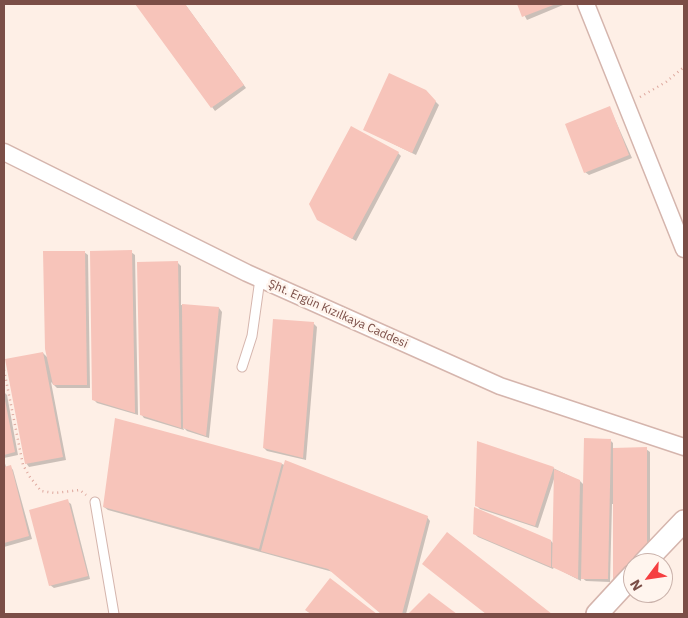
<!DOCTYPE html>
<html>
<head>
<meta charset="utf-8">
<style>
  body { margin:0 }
  #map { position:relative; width:688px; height:618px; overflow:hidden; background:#feefe6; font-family:"IBM Plex Sans",sans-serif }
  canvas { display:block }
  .frame { position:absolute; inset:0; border:5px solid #7b4e47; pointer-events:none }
  .north { position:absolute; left:623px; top:553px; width:50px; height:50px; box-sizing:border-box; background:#fff5ee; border:1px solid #cab2ab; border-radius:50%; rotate:239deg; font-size:14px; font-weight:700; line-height:20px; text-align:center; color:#7b4e47 }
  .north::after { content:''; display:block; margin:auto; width:18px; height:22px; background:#f53f41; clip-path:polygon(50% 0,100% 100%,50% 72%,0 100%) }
</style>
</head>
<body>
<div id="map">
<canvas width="688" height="618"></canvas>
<div class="frame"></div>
<div class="north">N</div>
</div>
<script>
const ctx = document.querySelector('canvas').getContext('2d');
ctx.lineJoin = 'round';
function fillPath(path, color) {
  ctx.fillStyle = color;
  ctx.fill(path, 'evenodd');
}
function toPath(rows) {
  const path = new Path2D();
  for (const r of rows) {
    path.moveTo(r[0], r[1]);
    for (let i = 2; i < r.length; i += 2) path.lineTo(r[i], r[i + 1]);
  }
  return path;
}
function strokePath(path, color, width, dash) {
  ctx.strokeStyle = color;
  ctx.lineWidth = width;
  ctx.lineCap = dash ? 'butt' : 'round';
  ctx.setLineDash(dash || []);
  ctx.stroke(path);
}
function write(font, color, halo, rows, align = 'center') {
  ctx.font = font + ' "IBM Plex Sans",sans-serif';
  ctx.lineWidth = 5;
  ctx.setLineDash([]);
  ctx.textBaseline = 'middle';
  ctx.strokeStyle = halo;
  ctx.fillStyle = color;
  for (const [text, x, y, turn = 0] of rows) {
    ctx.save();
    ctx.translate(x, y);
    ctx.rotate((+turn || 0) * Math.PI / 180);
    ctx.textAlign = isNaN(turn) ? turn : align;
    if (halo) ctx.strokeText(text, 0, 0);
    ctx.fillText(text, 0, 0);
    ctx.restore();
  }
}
fillPath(toPath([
  [137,4,185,4,246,88,215,111],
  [518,4,562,4,563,5,527,20],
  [425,91,439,105,416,155,365,130],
  [610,108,632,158,589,175,585,172],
  [398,153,401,156,356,241,318,219],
  [84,252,88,255,90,388,57,388,51,382,66,460,29,467,26,463,43,353,49,359],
  [131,252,135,255,138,415,97,403,93,399],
  [178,263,181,266,181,305,219,308,222,312,209,438,187,431,183,427,184,430,144,418,141,414],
  [313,323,317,327,306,460,267,451,264,448],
  [4,392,7,395,18,455,4,458],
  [610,440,613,443,613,449,646,449,650,452,650,554,640,563,633,563,633,569,618,583,614,504,612,504,610,582,586,581,581,577,581,581,554,567,553,569,478,537,475,534,551,541,554,544,555,476,538,528,480,509,476,505,553,468,580,481,584,485],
  [4,460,6,467,10,466,13,470,32,539,4,547],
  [282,464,427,517,430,521,406,614,382,614,333,572,108,510,104,507],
  [67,501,71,504,90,579,54,588,50,585],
  [447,534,550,614,487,614,427,567],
  [330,579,375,614,311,614,306,610]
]), '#0003');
fillPath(toPath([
  [135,4,185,4,244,85,211,108],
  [517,4,556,4,522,17],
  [389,73,426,90,436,101,412,153,363,130],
  [610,106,629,155,584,173,565,124],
  [351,126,399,152,352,239,317,220,309,204],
  [132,250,135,413,92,400,90,251],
  [43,251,85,251,87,385,53,385,45,349],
  [178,261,181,428,140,415,137,262],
  [182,304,219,307,206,436,183,428],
  [273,319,314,322,303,458,263,448],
  [43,352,63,457,25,464,5,359],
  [4,395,15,452,4,455],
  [115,418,282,463,259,549,103,507],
  [584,438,611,439,608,579,581,579],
  [477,441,554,467,535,526,475,506],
  [647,447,647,551,613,581,613,448],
  [285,460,428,516,402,614,381,614,328,569,261,551],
  [11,465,29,536,4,543,4,467],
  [554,469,580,480,578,579,552,567],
  [68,499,88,576,49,586,29,510],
  [474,507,551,540,551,567,473,534],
  [447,532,552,614,486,614,422,564],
  [330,578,377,614,311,614,305,610],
  [429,593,457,614,408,614]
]), '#f7c4ba');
const service = toPath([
  [242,367,252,336,260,279],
  [95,502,114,614]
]);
const minor = toPath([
  [586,4,684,249],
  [4,152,247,273,500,386,684,447]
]);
const tertiary = toPath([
  [644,563,684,521],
  [597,614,633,575]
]);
strokePath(service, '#d5b5ad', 11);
strokePath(minor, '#d5b5ad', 19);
strokePath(tertiary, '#d5b5ad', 24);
strokePath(toPath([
  [640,97,666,82,684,67],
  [4,370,23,465,30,477,41,491,55,493,80,490,86,495]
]), '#dda79d', 2.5, [1, 4]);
strokePath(service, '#fff', 9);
strokePath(minor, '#fff', 16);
strokePath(tertiary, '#fff', 21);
write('12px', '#7b4e47', '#fff5ee', [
  ["Şht. Ergün Kızılkaya Caddesi",338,314,24]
]);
</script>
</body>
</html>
